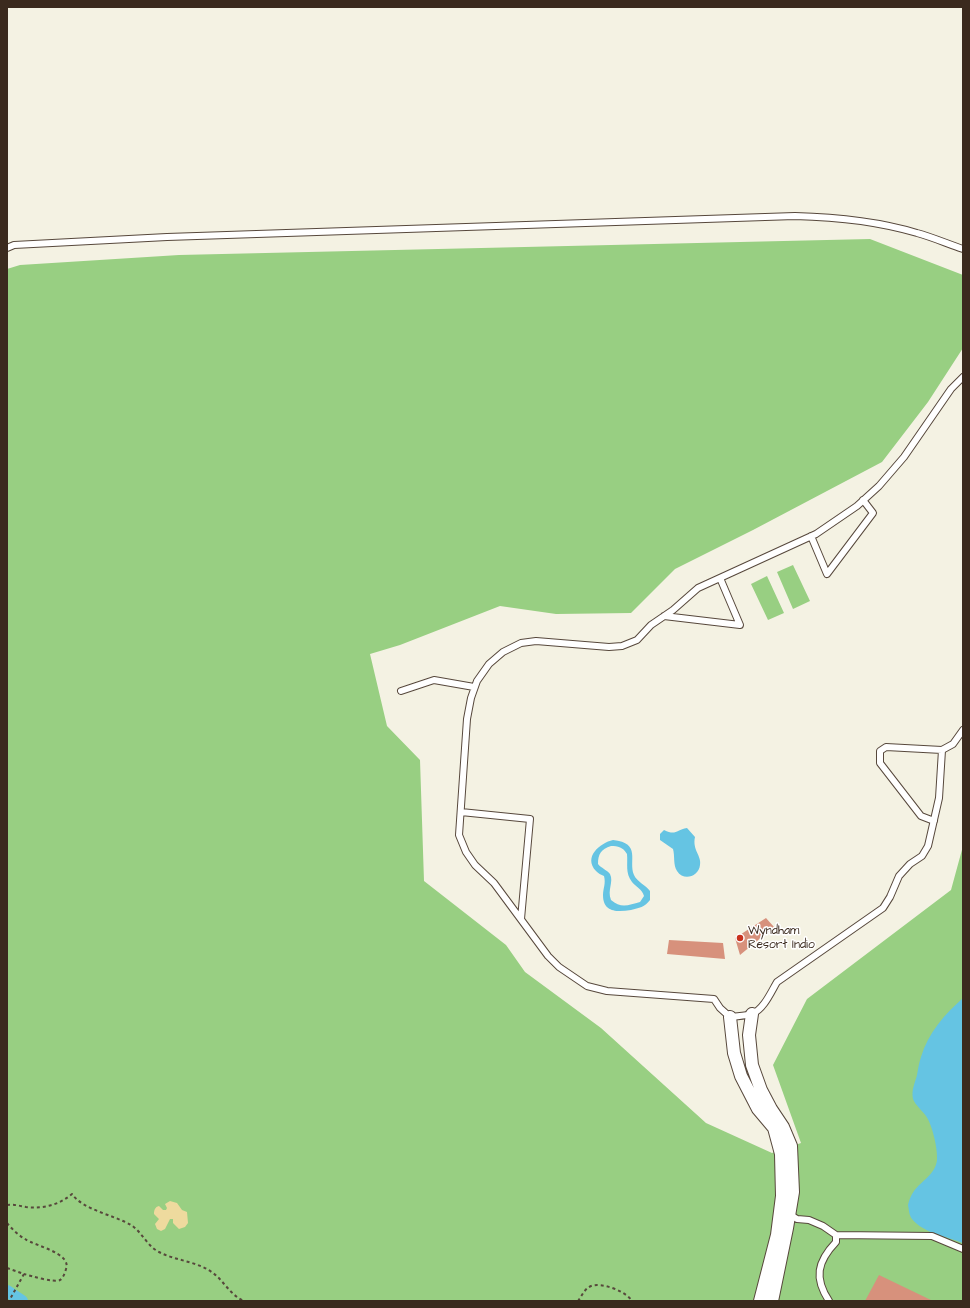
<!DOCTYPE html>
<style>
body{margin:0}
#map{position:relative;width:970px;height:1308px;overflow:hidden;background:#f4f2e3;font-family:"Architects Daughter",sans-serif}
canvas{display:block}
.frame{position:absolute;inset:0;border:8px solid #3b2a1e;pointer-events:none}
</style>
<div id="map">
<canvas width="970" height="1308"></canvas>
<div class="frame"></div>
</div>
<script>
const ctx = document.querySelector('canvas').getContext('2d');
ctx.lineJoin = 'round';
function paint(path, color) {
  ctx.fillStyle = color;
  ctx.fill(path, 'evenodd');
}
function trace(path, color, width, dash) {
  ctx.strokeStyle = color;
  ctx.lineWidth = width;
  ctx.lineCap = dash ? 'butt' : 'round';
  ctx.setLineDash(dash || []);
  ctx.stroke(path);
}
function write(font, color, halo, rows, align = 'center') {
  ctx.font = font + ' "Architects Daughter",sans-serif';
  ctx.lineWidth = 3;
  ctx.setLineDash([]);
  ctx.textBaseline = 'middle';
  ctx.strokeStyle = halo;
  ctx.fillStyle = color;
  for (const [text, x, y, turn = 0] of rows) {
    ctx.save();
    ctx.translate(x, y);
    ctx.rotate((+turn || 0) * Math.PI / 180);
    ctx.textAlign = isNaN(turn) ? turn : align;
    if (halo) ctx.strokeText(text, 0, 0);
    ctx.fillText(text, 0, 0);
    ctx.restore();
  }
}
paint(new Path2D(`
 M870 239 963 275V348L928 402 882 462 753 530 675 569 631 613 556 614 500 606 400 645 370 654 387 726 420 760 424 881 506 945 525 972 601 1028 706 1123 772 1153 801 1143 773 1065 807 999 951 890 963 846V1301H7V269L20 265 179 255Z
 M793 565 810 601 793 609 777 572Z
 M767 576 784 613 768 620 751 584Z`), '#98cf82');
paint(new Path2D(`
 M170 1201 177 1203 182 1210 187 1212 188 1223 185 1227 179 1229 173 1223V1219H170L165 1229 161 1231 157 1229 155 1224 159 1219 154 1214C154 1210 155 1207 159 1206L163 1210H166L167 1208 165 1204Z`), '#eeda9e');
paint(new Path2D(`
 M687 828 695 837C692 850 702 856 700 865 699 876 684 882 677 871 673 865 675 856 673 849L660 840V834L664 830C676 836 676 830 687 828Z
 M613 840C642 843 628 861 634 875 637 882 646 885 650 891V900C645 907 639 908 631 910 618 912 603 913 603 895 603 888 606 884 604 876 601 875 598 873 596 871 583 857 600 843 613 840ZM611 846C618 846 623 847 627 854 628 864 625 873 632 882 636 887 642 889 644 896L640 902C629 905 621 909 611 900 607 890 614 882 610 874 607 870 601 868 598 864 598 854 601 849 611 846Z
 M963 998V1243C948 1237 923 1233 912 1219 909 1215 909 1210 908 1205 909 1200 911 1195 914 1191 922 1180 935 1175 937 1160 938 1149 932 1124 926 1116 921 1109 916 1106 913 1099 911 1090 915 1083 917 1075 918 1069 919 1063 921 1057 928 1033 945 1014 963 998Z`), '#65c4e3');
trace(new Path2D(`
 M7 1291 22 1301`), '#65c4e3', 12);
paint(new Path2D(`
 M766 918 774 927 740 955 735 938Z
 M669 940 723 943 725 959 667 954Z
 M879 1275 933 1301H865Z`), '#d7917c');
const service = new Path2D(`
 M7 248 14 245 167 237 795 216C835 217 877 221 917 233 932 237 948 244 963 249
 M811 536 827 574 873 513 863 500
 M664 616 740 625 720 578
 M401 691 434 680 474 687
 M942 750 939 798 928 846 922 856 910 864 899 876 890 897 883 908 777 982C771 992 764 1009 752 1014 746 1016 737 1016 730 1017L720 1008 714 999 607 991 587 986 559 967 548 956 494 883 475 865 466 852 459 835 467 719 471 698 477 681 489 664 503 652 521 643 536 641 609 647 622 646 637 640 651 625 673 610 698 588 816 534 857 506 879 486 904 457 951 389 963 377
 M461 812 530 819 521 919
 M934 821 921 816 880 763V751L886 747 942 750 953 744 963 730
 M789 1214 797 1219 809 1220 823 1226 836 1235V1242C817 1262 814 1278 829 1301
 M836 1235 932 1236 963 1249`);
const minor = new Path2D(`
 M752 1014 749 1035 752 1065 761 1090 771 1109 783 1127 791 1146 793 1192 787 1228 772 1301
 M730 1017 734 1053 741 1076 758 1109 774 1128 781 1154 782 1196 777 1235 760 1301`);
trace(service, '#57483c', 8);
trace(minor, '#57483c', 14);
trace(new Path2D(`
 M7 1205C14 1204 20 1206 26 1207 43 1209 59 1205 72 1194 83 1210 114 1215 131 1225 142 1232 147 1246 159 1252 176 1261 197 1261 213 1273 224 1281 230 1295 244 1301
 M7 1223C12 1229 18 1235 25 1239 35 1246 72 1253 66 1269 65 1273 63 1278 60 1280 54 1283 31 1276 24 1274
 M7 1268 24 1274 9 1301
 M578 1301C582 1296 584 1289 591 1286 601 1282 626 1291 632 1301`), '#57483c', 2, [3, 3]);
trace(service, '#fff', 6);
trace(minor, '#fff', 12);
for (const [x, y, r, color] of [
 [740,938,4,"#c8321e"]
]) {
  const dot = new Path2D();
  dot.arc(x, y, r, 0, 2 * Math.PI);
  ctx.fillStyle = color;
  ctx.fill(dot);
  trace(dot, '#fff', 1.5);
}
write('12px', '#3b2a1e', '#fff', [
 ["Wyndham",748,931],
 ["Resort Indio",748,945]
], 'left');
</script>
